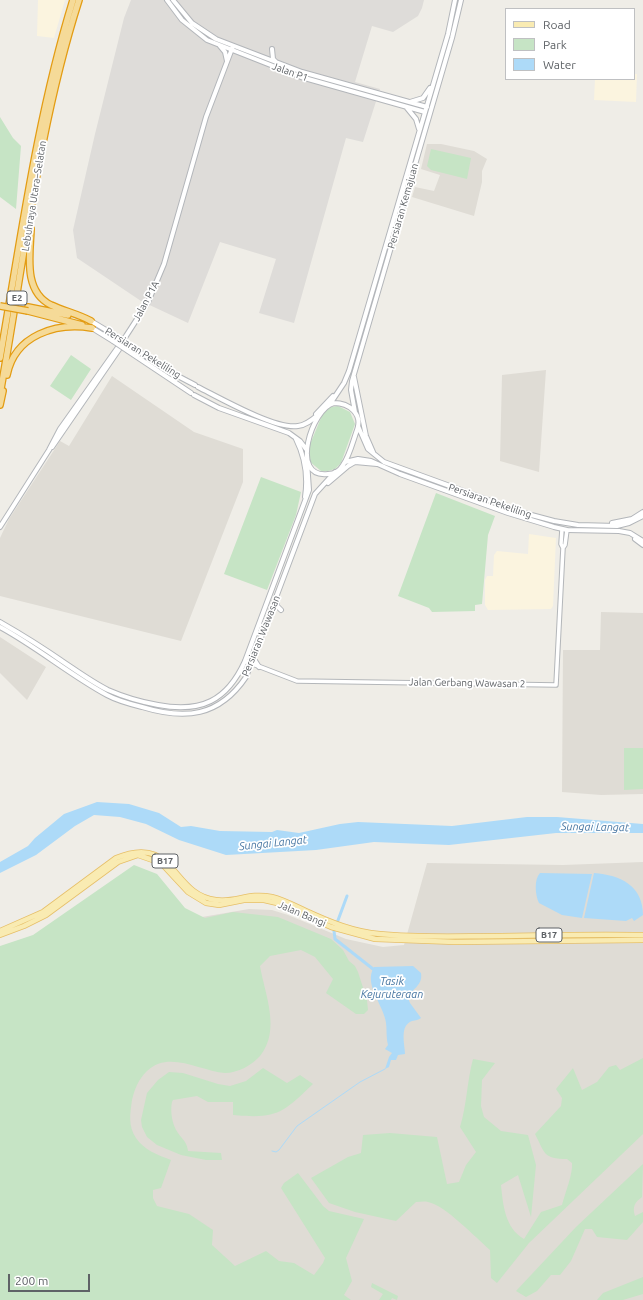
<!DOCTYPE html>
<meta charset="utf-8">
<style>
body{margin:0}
#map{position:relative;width:643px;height:1300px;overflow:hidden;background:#efede7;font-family:Ubuntu,sans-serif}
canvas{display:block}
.legend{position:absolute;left:505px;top:8px;width:130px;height:72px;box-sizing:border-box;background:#fff;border:1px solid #bfc0c2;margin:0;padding:5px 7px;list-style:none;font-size:12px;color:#5e6266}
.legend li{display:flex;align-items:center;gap:8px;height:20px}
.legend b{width:20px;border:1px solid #bfc0c2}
.scale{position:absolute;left:8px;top:1274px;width:82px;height:18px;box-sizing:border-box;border:2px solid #5e6266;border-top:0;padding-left:5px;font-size:12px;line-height:14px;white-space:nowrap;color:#5e6266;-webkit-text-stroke:3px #fff;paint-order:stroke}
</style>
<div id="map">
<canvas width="643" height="1300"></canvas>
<ul class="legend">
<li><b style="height:5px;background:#f9ebb2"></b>Road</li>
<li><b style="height:11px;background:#c6e4c5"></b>Park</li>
<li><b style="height:11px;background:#addaf8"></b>Water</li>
</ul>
<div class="scale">200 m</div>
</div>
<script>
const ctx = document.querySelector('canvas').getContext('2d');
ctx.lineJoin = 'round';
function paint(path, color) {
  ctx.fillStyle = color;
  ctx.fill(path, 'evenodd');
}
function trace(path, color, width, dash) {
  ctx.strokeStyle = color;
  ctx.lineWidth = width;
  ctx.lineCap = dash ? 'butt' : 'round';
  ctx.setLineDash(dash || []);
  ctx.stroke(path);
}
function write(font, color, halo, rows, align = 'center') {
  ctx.font = font + ' Ubuntu,sans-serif';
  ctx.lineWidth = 3.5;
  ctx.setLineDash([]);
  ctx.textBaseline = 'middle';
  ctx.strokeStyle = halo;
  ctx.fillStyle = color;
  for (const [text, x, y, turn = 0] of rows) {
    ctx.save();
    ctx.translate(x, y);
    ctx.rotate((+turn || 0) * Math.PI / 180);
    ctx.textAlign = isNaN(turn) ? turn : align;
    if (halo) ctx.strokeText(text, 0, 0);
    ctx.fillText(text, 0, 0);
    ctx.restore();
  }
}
paint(new Path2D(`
 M38 0H65L54 38 37 36Z
 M634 74H637L636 102 594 100 595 79H634Z
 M529 534 556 538 553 606 551 609 488 610 485 605V580L487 576H493L494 555 497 551 528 554Z`), '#fbf4df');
paint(new Path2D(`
 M131 0H424L422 8 418 16 393 32 372 26 355 82 380 89 363 142 346 138 294 323 259 313 276 259 220 242 188 323 141 301 77 258 73 230 95 134 124 18Z`), '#dedcd9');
paint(new Path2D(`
 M427 144H441L474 151 487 159 482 171V182L474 216 412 197 415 187 434 191 440 175 421 169Z
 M546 370 539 472 500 461 502 375Z
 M112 376 194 432 243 449V482L181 641 0 596V538L9 519 60 441 69 446Z
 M601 612 643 613V794L601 795 562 792 563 650H600Z
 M0 637 46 667 27 700 0 673Z
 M643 862V1300H131L91 1058 202 917 249 909 272 910 288 915 346 939 383 947 404 945 427 863 563 865Z`), '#dfdcd5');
paint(new Path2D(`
 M0 117 13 138 21 146 16 209 0 197Z
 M431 149 471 158 467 179 431 170 427 166Z
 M71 355 91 369 71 400 50 386Z
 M338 406 350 412 355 424 341 463 335 469 328 471H321L309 461 308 449 323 413 331 407Z
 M261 477 301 492 296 515 267 590 224 574Z
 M436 493 495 516 488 535 482 604 475 605V611L432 612 429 608 398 596Z
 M624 748H643V789L624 790Z
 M134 865 157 874 185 908 205 918 233 912 278 917 331 939 343 950 349 961 355 966 358 972 367 1000 368 1010 364 1014H356L326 993 333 979 315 957 301 950 270 956 260 966C265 995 281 1030 260 1056 252 1065 238 1073 225 1073 200 1071 169 1050 147 1071 138 1080 135 1088 132 1100 130 1114 128 1126 136 1138 144 1150 158 1155 171 1160L161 1188 153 1190V1198L157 1206 189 1214 213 1230 212 1245 235 1266 266 1251 279 1261 294 1263 314 1275 323 1263 325 1258 281 1188 284 1183 298 1173 323 1206 329 1211 364 1219 346 1258 352 1281 344 1295 351 1300H0V946L33 935Z
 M643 1058V1134L529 1243 497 1283 491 1278 490 1250C476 1238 445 1205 428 1202 424 1201 420 1202 416 1202L396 1221 355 1212 329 1203 311 1178 348 1157 361 1153 363 1135 390 1133 437 1137 447 1184 459 1182 466 1165 476 1152 460 1127C467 1104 467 1081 473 1059L495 1063 482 1080 481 1106 484 1117 501 1131 528 1135 536 1165 531 1217 518 1175 501 1185C503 1205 505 1228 524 1239L541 1212 562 1205C565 1193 573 1174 572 1163L567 1159C543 1159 545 1153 535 1134L561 1106 562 1098 556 1089 573 1068 582 1090 597 1082 609 1067 616 1065 620 1070Z
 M263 1068 287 1083 300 1075 313 1084C282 1114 276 1119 233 1115V1102H208L197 1096 173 1100 172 1102C170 1111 172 1125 178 1133 183 1140 187 1142 188 1151L221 1153 222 1160H206L181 1155 157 1145 147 1137 142 1127 141 1120 147 1093 158 1080 169 1072 183 1073 218 1084 230 1086 246 1081Z
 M643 1164 642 1197C635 1202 632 1207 635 1216L643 1212V1222L627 1240 597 1237 592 1229H585L571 1261 560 1275H551L537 1291 526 1297 516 1291 576 1227Z
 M643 1277V1294L623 1300H597L603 1293Z
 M372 1283 398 1296 397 1300 392 1298 391 1300H379L383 1294 371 1287Z`), '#c6e4c5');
paint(new Path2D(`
 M97 802 129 804 159 813 181 827 191 826 220 831 272 832 277 830 299 833 340 824 358 822 452 826 527 817H557L643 824V833H556L449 845 374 842 316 850 226 855 179 840 146 824 120 817 94 815 75 826 36 855 0 873V862L28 846 35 838 64 814Z
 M540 873 592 874 582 918 562 915 539 903C535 895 534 879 540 873Z
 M594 873C621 875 643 886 643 915L634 921 632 918 626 921 584 918Z
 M413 966 421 973C423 986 412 988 408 998L410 1003 421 1018C418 1020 416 1020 412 1021 399 1026 405 1044 405 1054L398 1055 396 1060H391L389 1067 385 1069 389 1057 392 1053 385 1049 388 1045C386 1037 387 1030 386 1023 384 1005 363 985 374 967Z`), '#addaf8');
trace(new Path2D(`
 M272 1151 276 1152 279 1150 297 1126 360 1082 385 1069`), '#addaf8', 1);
trace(new Path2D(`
 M347 896 334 931 335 939 373 969`), '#addaf8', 3);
const tertiary = new Path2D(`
 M562 529 561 544 563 548
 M245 661 297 681 556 685 563 548 565 545 567 530`);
const secondary = new Path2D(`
 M167 0 182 20 207 40 301 77 425 112
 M173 0 192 23 216 39 302 72 427 107
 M220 46 225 52 227 61
 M272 49 273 59 276 62
 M410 102 423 98 430 88
 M407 108 416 119 419 129
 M91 321 116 336
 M92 328 113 341
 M130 346 174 374 195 385
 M128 351 191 393
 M354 377 366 436 373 452
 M198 387C220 398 276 430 298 426 307 425 313 419 319 414
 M194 395 219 408 289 433 300 441 306 449
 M334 403C349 403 363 414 357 430 353 441 350 455 343 465 340 470 335 474 328 474 289 479 312 408 334 403Z
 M330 404 344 383 349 371 448 34 455 0
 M355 412 351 390 352 381 452 38 461 0
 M316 414 333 396
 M358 426 368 449 384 462 524 513 554 521 578 525 617 526 629 523 643 516
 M296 439C305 457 308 477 305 497
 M52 447 122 345
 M345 462 358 459 371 461 400 474 508 513 554 527 567 530 619 531 630 533 643 541
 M328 483 348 466 355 462 377 464
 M612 523 632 519 643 512
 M0 527 49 450 60 429 126 336 148 302 164 264 206 117 233 46
 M635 539 643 545
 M277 600V606L281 610
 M0 622C21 634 42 647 62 661 77 671 92 682 108 690 124 697 141 702 158 705 201 713 227 701 245 661L309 490 307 461
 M0 627C37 647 70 675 107 695 118 701 130 704 142 707 185 720 219 717 246 677L315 494 335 472
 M254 659 259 667`);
const primary = new Path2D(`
 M0 931 43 912 116 858C176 833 171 895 216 900 236 903 248 892 272 897 284 900 295 906 306 911 330 922 354 932 380 934 420 938 461 936 501 936 548 935 596 934 643 935
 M0 935 24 926 46 915 118 862 138 855 161 863 188 892 206 903 219 905 244 900H264L277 903 331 927 375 939 455 942 643 940`);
const motorway = new Path2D(`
 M31 229C30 255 23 291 51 305 64 311 78 314 91 321
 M28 307 68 315
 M28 311 82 325
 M0 358C21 238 37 117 73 0
 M7 375C15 335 56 322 92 328
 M0 394C24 262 38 128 79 0
 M0 405 3 391`);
trace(tertiary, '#b4b7ba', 5.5);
trace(secondary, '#b3b6ba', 6);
trace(primary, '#e6bf68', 6);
trace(motorway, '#e39c13', 8);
trace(tertiary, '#fff', 3.5);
trace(secondary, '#fff', 4);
trace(primary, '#f9ebb2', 4.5);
trace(motorway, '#f5da98', 5.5);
const secondaryBridge = new Path2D(`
 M116 336 130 346
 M113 341 128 351`);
const motorwayBridge = new Path2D(`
 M0 306 28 311`);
trace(secondaryBridge, '#b3b6ba', 6, []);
trace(motorwayBridge, '#e39c13', 8, []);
trace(secondaryBridge, '#fff', 4);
trace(motorwayBridge, '#f5da98', 5.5);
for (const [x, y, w] of [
 [17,298,20],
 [165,861,26],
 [549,935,26]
]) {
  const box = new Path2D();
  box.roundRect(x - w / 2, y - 7, w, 14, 3);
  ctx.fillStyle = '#fff';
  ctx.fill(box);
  trace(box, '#5e6266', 1);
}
write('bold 9px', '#5e6266', null, [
 ["E2",17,298],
 ["B17",165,861],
 ["B17",549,935]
]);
write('10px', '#5e6266', '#fff', [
 ["Jalan P1",290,72,20],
 ["Lebuhraya Utara–Selatan",34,196,-81],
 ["Persiaran Kemajuan",403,206,-74],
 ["Jalan P1A",146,301,-62],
 ["Persiaran Pekeliling",143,353,32],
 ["Persiaran Pekeliling",490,501,19],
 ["Persiaran Wawasan",261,636,-68],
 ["Jalan Gerbang Wawasan 2",467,683,1],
 ["Jalan Bangi",302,914,23]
]);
write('italic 11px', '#4776a2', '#fff', [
 ["Sungai Langat",595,827,1],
 ["Sungai Langat",273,843,-6],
 ["Tasik",392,981],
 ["Kejuruteraan",392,994]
]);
</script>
